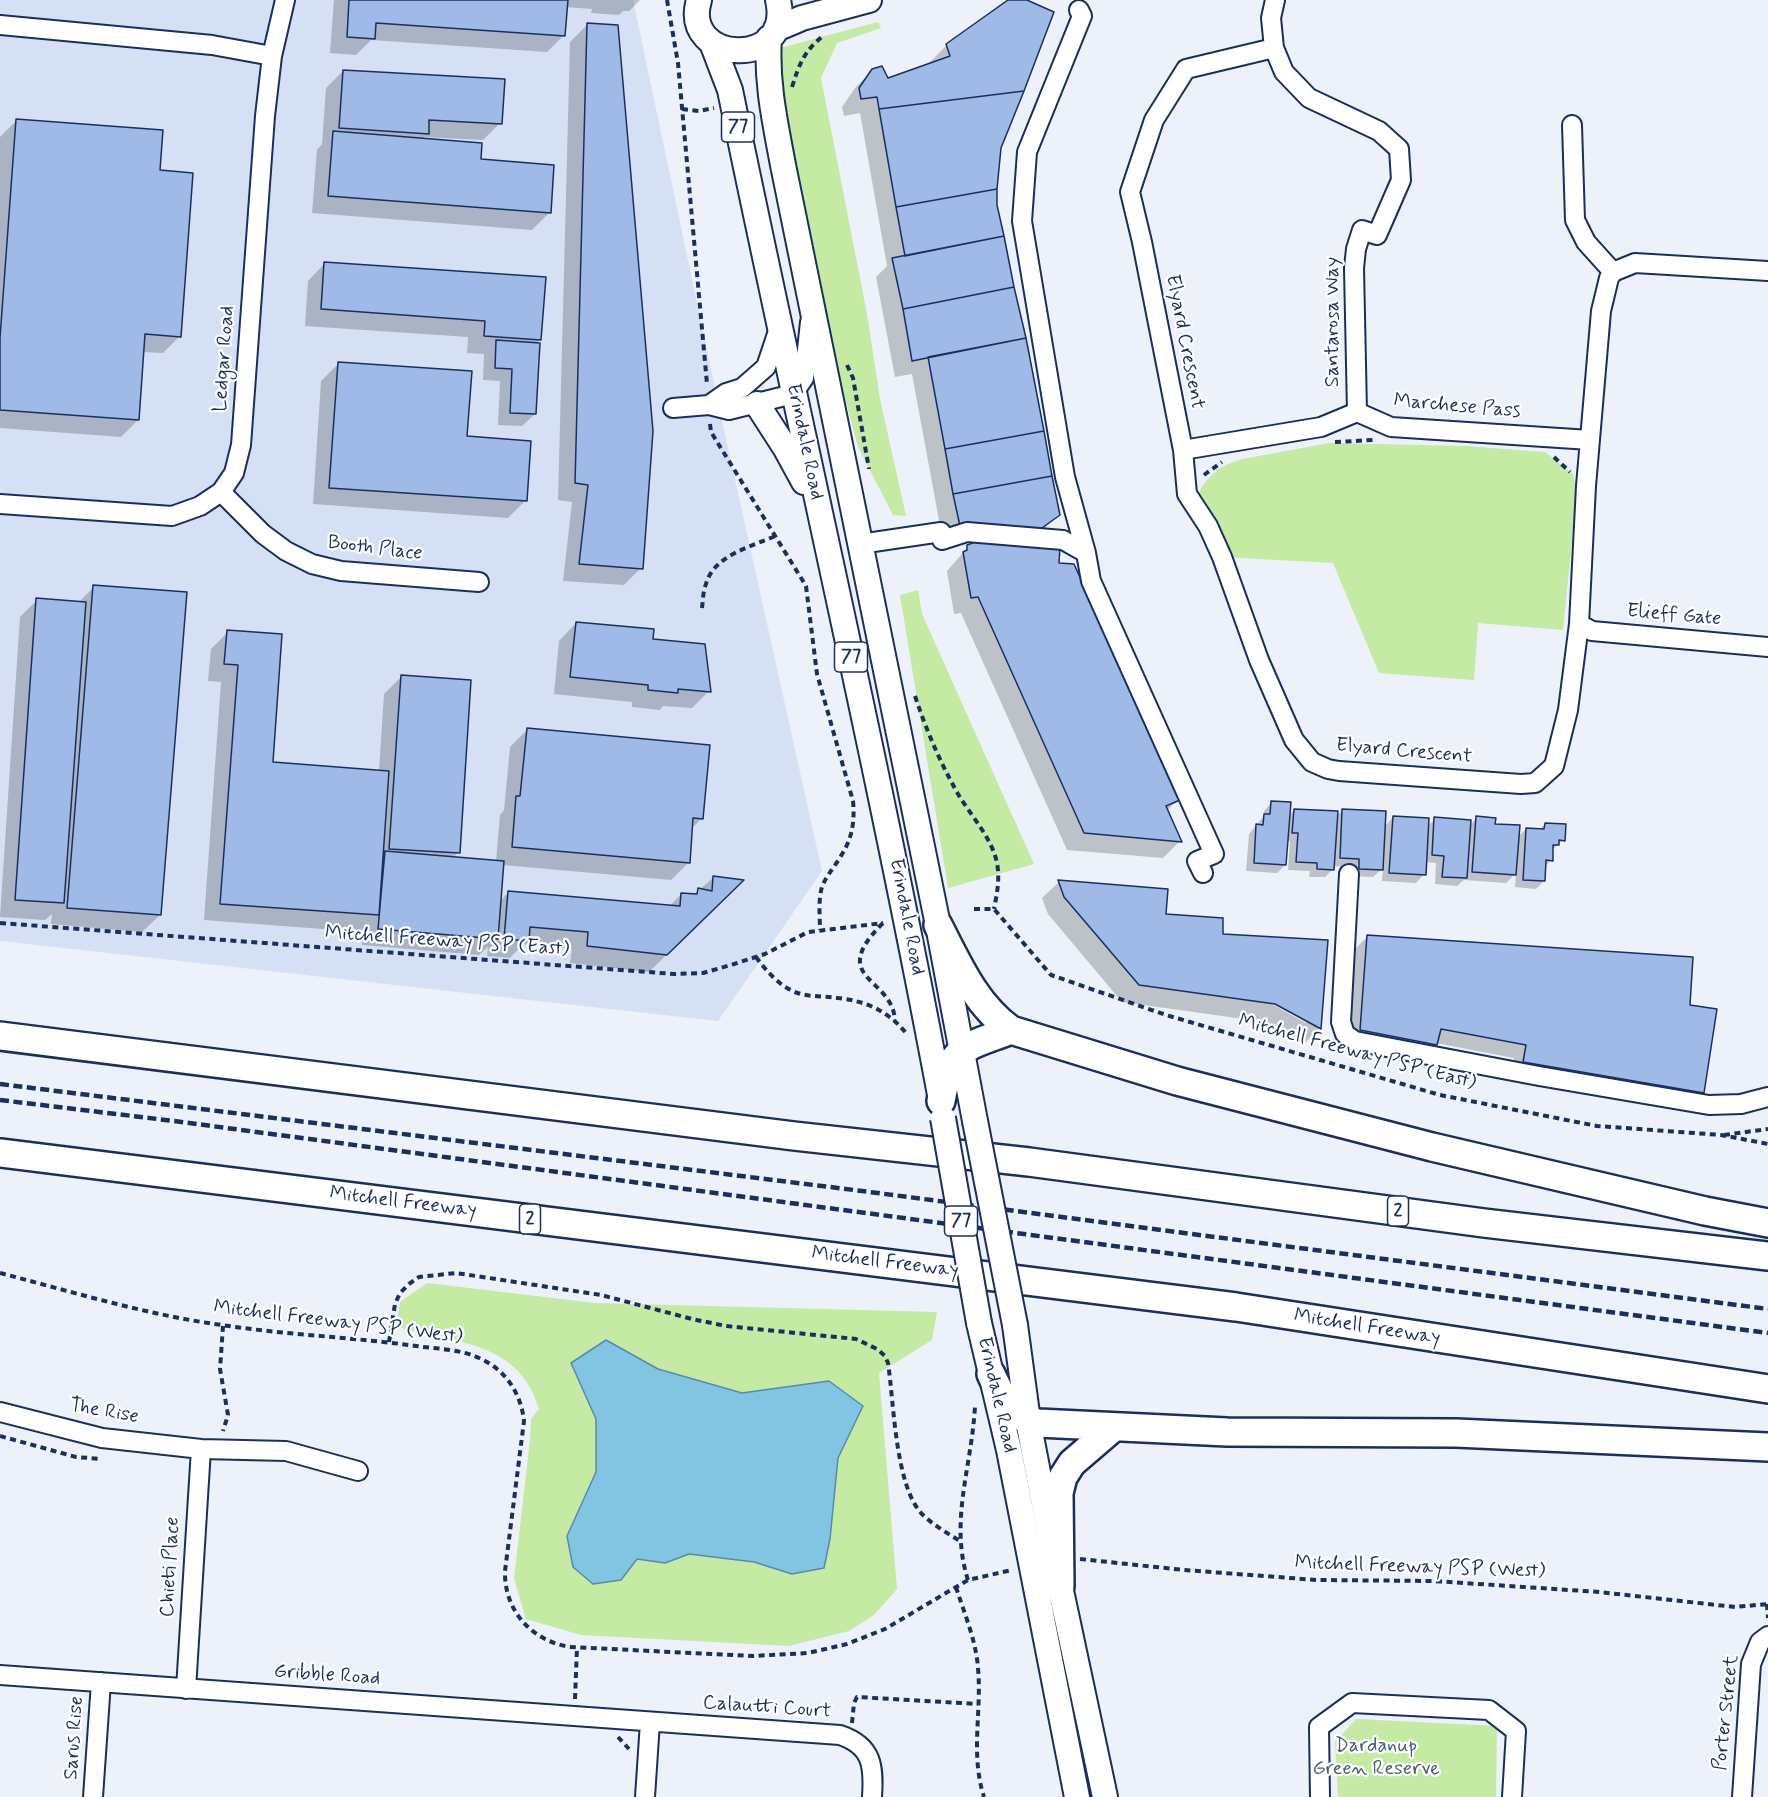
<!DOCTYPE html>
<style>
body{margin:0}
canvas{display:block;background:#ecf1fa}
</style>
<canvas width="1768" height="1797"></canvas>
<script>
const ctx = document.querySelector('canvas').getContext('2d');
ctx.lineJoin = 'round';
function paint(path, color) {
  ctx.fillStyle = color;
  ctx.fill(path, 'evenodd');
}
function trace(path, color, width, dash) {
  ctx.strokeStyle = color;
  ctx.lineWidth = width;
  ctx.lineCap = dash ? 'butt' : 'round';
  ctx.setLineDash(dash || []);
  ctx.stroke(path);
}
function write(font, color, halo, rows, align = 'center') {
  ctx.font = font + ' Mynerve,sans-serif';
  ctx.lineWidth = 4.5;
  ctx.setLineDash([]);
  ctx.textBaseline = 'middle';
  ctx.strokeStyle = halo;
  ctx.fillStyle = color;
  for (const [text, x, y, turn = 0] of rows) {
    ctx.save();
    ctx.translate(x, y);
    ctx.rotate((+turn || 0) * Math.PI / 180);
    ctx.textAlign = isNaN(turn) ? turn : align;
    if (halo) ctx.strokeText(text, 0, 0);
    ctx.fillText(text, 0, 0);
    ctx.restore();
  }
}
paint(new Path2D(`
 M0 0H633L720 412 822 871 718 1021 0 941Z`), '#d5e0f4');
paint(new Path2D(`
 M878 22 881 28 837 43 821 78 867 314 880 399 906 516 893 515 858 447 839 376 778 75 780 48Z
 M1329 443 1465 446 1545 452 1573 474 1577 491 1563 630 1478 623 1474 680 1379 673 1333 563 1222 557 1219 539 1198 493C1211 473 1219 466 1243 459Z
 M918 590 922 614 1034 864 948 888 900 595Z
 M427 1283 595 1303 937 1312 932 1340 879 1373 897 1589 874 1615 849 1631 789 1646 581 1635 526 1619 514 1579 530 1439 531 1419 539 1409C520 1342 457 1343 401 1328L398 1314 400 1302Z
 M1356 1719 1497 1726 1496 1797H1338L1335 1742Z`), '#c4eaa4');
const water = new Path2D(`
 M606 1340 658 1369 742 1393 829 1381 863 1406 838 1458 830 1539 824 1568 792 1574 754 1562 689 1554 665 1563 637 1559 621 1580 593 1584 573 1567 567 1536 596 1472V1419L571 1363Z`);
paint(water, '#82c5e3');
trace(water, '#5989ae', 1.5);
paint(new Path2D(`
 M334 0H640L629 11H623L619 15 591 13 592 9 566 7 564 35 547 52 371 40 356 55 330 53Z
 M1010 0H1023L1000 147 996 205 1058 515 1041 532 1178 799 1167 811 1180 841 1163 858 1067 850 961 613 954 614 947 571 968 547 976 543 943 542 912 374 895 377 876 277 887 266 860 113 844 116 842 107 855 88 873 70 887 80 930 65V62L947 45Z
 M587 25 641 568 624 585 563 581 572 502 558 500 570 42Z
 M343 71 500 123 483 140 424 137 421 140 479 161 549 213 532 230 312 213 317 150 322 144 326 88Z
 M16 121 159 172 180 336 163 353 142 352 138 420 121 437 0 428V137Z
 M325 263 540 340 535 344V414L522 426 498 425 500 381 483 380 484 354 467 353 468 337 305 326 308 281Z
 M338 364 465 438 525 501 508 518 313 504 321 381Z
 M94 587 160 915 142 932 51 924 52 914 45 920 0 917 20 617 37 600 78 603Z
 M576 623 651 641 709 691 692 708 663 706 660 710 632 707V702L554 694 559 641Z
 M228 632 271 763 379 771 384 694 401 677 458 852 453 858 496 862 500 815 504 810 510 747 527 730 702 818 691 829 688 863 671 880 503 865 500 901 508 893 669 907 681 894 693 895 713 878 741 881 649 972 570 963 572 949 523 944 510 958 487 956 488 947 479 955 362 945V932L204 920 221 682 208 681 211 649Z
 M1272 802 1289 816 1294 810 1336 817 1343 810 1384 827 1393 817 1427 827 1435 819 1469 826 1477 818 1517 838 1526 829 1539 830 1545 824 1563 840 1552 850 1551 860 1545 867 1544 881 1536 889 1515 887 1516 873 1506 883 1464 880 1457 886 1435 884 1436 863 1425 862 1424 874 1416 883 1382 881 1383 868 1373 877 1352 876V867L1333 866V869L1325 877H1309L1310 871 1288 870 1290 841H1287L1285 865 1277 873 1246 871 1249 834 1263 817 1264 811Z
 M1059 882 1221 935 1326 941 1319 1028 1303 1045 1258 1021 1122 1002 1048 914 1042 898ZM1270 999 1306 1019V1023L1268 1002Z
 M1367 937 1688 1006 1703 1092 1690 1105 1511 1074 1514 1058 1436 1043 1423 1057 1348 1043 1354 950Z`), '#0003');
const building = new Path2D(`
 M349 0H568L565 36 376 23 375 39 347 37Z
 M1008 0H1027L1054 12 1024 91 879 109 877 97 861 99 859 88 872 69 882 66 888 78 950 56 946 44Z
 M587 23 618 25 653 431 643 569 579 564 588 485 575 483Z
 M343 70 505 79 502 124 429 120V134L339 128Z
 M1024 91 1001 148 997 189 896 207 879 109Z
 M16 119 163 130 160 170 193 173 181 337 145 334 139 420 0 410V338Z
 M333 131 482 143 481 159 554 165 551 213 328 196Z
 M997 189V205L1004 236 905 256 896 207Z
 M1004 236 1014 287 903 309 892 258Z
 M324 262 546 277 541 340 484 336 485 321 321 309Z
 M1014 287 1026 338 912 361 903 309Z
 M1026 338 1044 431 945 449 928 357Z
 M496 340 540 343 536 414 510 413 512 369 495 368Z
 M338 362 472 371 467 436 531 441 527 501 329 488Z
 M1044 431 1052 476 953 494 945 449Z
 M1052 476 1060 515 1042 528 960 526 953 494Z
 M981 540 1060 546 1059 563 1074 564 1180 800 1166 806 1182 842 1084 833 978 597 971 598 963 552 967 550V545Z
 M93 585 187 592 161 915 67 908Z
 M36 598 86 602 64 903 15 900Z
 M576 622 654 629 653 639 705 644 711 692 678 689V693L648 690V685L570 677Z
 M227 630 282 634 273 762 389 771 379 915 220 904 238 665 224 664Z
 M401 675 471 680 460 853 389 849Z
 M527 728 710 745 703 819 693 818 690 863 512 847 516 796H520Z
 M1271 801 1291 802 1286 865 1254 863 1256 824 1263 825 1264 814H1270Z
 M1294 809 1338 811 1334 870 1317 869V863L1296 862 1298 833H1292Z
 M1342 809 1386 811 1383 870 1359 869V859L1340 858Z
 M1393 816 1429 818 1426 875 1389 873Z
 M1476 816 1496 818 1495 824 1520 825 1516 875 1472 872Z
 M1434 817 1471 820 1467 878 1442 877 1444 856 1432 855Z
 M1545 823 1566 824 1565 841 1559 840V845H1553V861L1546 860 1545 881 1523 880 1526 828 1544 829Z
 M385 851 504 861 498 939 378 929Z
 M713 876 744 880 667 955 587 946 588 932 530 927 529 941 504 939 508 891 680 906 681 893 697 894 698 888 712 891Z
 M1058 880 1168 889 1166 914 1223 918V934L1328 940 1321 1029 1275 1004 1139 985 1064 897Z
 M1367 935 1693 957 1690 1005 1717 1009 1704 1093 1523 1062 1526 1045 1441 1029 1437 1045 1360 1030Z`);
paint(building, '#9fbae6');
trace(building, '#1b2f5e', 1.5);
const minor = new Path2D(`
 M1275 0 1271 18 1274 48 1284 72 1309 98 1379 131 1399 149 1401 180 1377 235 1362 230 1356 249 1354 268 1357 412
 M1079 10 1082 16 1027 152 1022 221 1065 477 1086 553 1091 581 1214 854 1197 861 1203 873
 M0 25 212 45 272 56
 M1274 48 1186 69 1154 120 1130 192 1142 242 1183 450 1187 494 1208 526 1222 557 1259 660 1294 740 1312 762 1328 769 1339 771 1521 784 1535 783 1554 766 1568 710 1579 624 1586 486 1601 311 1609 278 1613 272 1635 263 1768 271
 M1572 125 1575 220 1586 242 1613 272
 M709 405 726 393 742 388 766 367 779 328
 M673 408 709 405 729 410 793 394 804 378 810 322
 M1183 450 1321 427 1357 412 1391 427 1590 440
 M221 492 263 534 286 551 312 564 341 571 479 582
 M0 504 172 516 200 506 221 492 234 473 241 445 265 116 272 56 285 0
 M942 540 967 532 1063 540 1086 553
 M860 544 941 532
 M1579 624 1592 631 1768 647
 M1349 874 1341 1022 1345 1034 1355 1041 1539 1076 1709 1105 1741 1104 1768 1097
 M0 1412 102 1438 201 1449 286 1451 358 1471
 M0 1675 840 1735C873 1746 874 1767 872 1797
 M186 1689 201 1449
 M93 1797 101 1682
 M645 1797 650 1722
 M1320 1797 1319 1727 1352 1703 1489 1710 1516 1731 1512 1797
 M1742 1797 1751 1664 1760 1642 1768 1636`);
const major = new Path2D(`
 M699 0C680 64 794 70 778 0
 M776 29 802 18 869 0
 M769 38C766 82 775 122 783 165L938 925 975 1121
 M712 43 730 90C799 427 878 762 941 1100
 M757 404 786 449 804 482
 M979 1323 1009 1450 1077 1797
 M1015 1325 1028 1421 1060 1586 1105 1797`);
const highway = new Path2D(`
 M938 925C958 964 975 1004 1011 1030L1177 1081 1432 1147 1705 1211 1768 1223
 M0 1036 794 1136 1029 1162 1484 1223 1768 1256
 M941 1101C951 1045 962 1049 1011 1030
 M0 1153 1236 1307 1768 1389
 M991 1374C1003 1399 1009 1416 1038 1423L1227 1432 1456 1433 1768 1447
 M1060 1586 1059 1493 1063 1477 1072 1463 1114 1427`);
trace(minor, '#1b2f5e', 22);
trace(major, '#1b2f5e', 28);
trace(highway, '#1b2f5e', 32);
trace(new Path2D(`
 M667 0 678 63 707 384
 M792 87C799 65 804 51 823 36
 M682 109 699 111 714 108
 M847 365 853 378 869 469
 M710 424 711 432 806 586 817 674 853 801C855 823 852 840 839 859 833 869 826 876 822 887 818 900 820 917 820 930
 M1335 442 1373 440
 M1554 457 1570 472
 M1204 475 1222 462
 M702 608C703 600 703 591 706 584 714 555 751 547 775 536
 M915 696C927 732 940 762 958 794 971 816 992 838 997 863 1000 879 997 894 994 909
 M974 909H994L1051 975 1166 1015 1440 1095 1597 1126 1721 1135 1768 1144
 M0 923 674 974 703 973 734 964 765 954 808 932 883 923
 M883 923C826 980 892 976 895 1020
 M756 957C767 972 782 989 801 994 813 997 826 996 838 998 866 1001 888 1011 906 1033
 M1724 1135 1768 1129
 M0 1273C73 1292 147 1315 222 1325 286 1335 352 1337 416 1346 437 1349 460 1349 479 1358 505 1369 521 1393 524 1421L505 1571C504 1611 532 1641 570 1647L753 1656 808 1653 847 1644 885 1629 968 1580 1012 1570
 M223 1326 220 1369 228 1415 223 1431
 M389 1342 395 1304 400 1293 409 1284 419 1277 456 1273 601 1295 692 1319 726 1326 856 1339 877 1349 885 1356 888 1363C894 1402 895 1486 922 1514 933 1525 947 1533 960 1541
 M0 1436 76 1457 102 1459
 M1080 1559 1184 1570 1317 1580 1434 1581 1599 1592 1735 1607 1768 1604
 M968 1580C949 1521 972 1466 975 1406
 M956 1587C964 1613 976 1640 978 1668 982 1712 970 1753 984 1797
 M1767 1604 1768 1618
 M575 1699 577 1647
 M852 1723 854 1703 857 1697 978 1704
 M618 1737 629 1749`), '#1b2f5e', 4, [6, 4.5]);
trace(minor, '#fff', 18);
trace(major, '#fff', 24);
trace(highway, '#fff', 27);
trace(new Path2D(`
 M0 1084 862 1191 1768 1309
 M0 1100 174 1121 1768 1333`), '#1b2f5e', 4.5, [9, 4.5]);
const majorBridge = new Path2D(`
 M943 1118 979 1323
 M975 1121 1015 1325`);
trace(majorBridge, '#1b2f5e', 28, []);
trace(majorBridge, '#fff', 24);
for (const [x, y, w] of [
 [738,127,33],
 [851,657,33],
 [1398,1211,21],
 [530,1219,21],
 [961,1221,33]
]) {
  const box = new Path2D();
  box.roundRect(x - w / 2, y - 15, w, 30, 4.5);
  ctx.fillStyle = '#fff';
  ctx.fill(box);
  trace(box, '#1b2f5e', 1.5);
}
write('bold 18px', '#1b2f5e', null, [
 ["77",738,127],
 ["77",851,657],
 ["2",1398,1211],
 ["2",530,1219],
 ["77",961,1221]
]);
write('20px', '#1b2f5e', '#fff', [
 ["Santarosa Way",1334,322,-90],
 ["Elyard Crescent",1184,342,79],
 ["Ledgar Road",225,359,-86],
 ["Marchese Pass",1457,407,5],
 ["Erindale Road",804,442,78],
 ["Booth Place",375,549,7],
 ["Elieff Gate",1674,616,5],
 ["Elyard Crescent",1404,752,5],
 ["Erindale Road",906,917,79],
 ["Mitchell Freeway PSP (East)",447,942,4],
 ["Mitchell Freeway PSP (East)",1357,1053,15],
 ["Mitchell Freeway",403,1203,7],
 ["Mitchell Freeway",885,1263,7],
 ["Mitchell Freeway PSP (West)",338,1323,7],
 ["Mitchell Freeway",1367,1328,9],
 ["Erindale Road",996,1395,77],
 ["The Rise",104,1412,10],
 ["Chieti Place",171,1567,-87],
 ["Mitchell Freeway PSP (West)",1420,1568,2],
 ["Gribble Road",327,1676,4],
 ["Calautti Court",767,1708,4],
 ["Porter Street",1727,1713,-84],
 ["Sarus Rise",75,1738,-86]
]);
write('20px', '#455e70', '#fff', [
 ["Dardanup",1376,1747],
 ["Green Reserve",1376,1770]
]);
</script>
